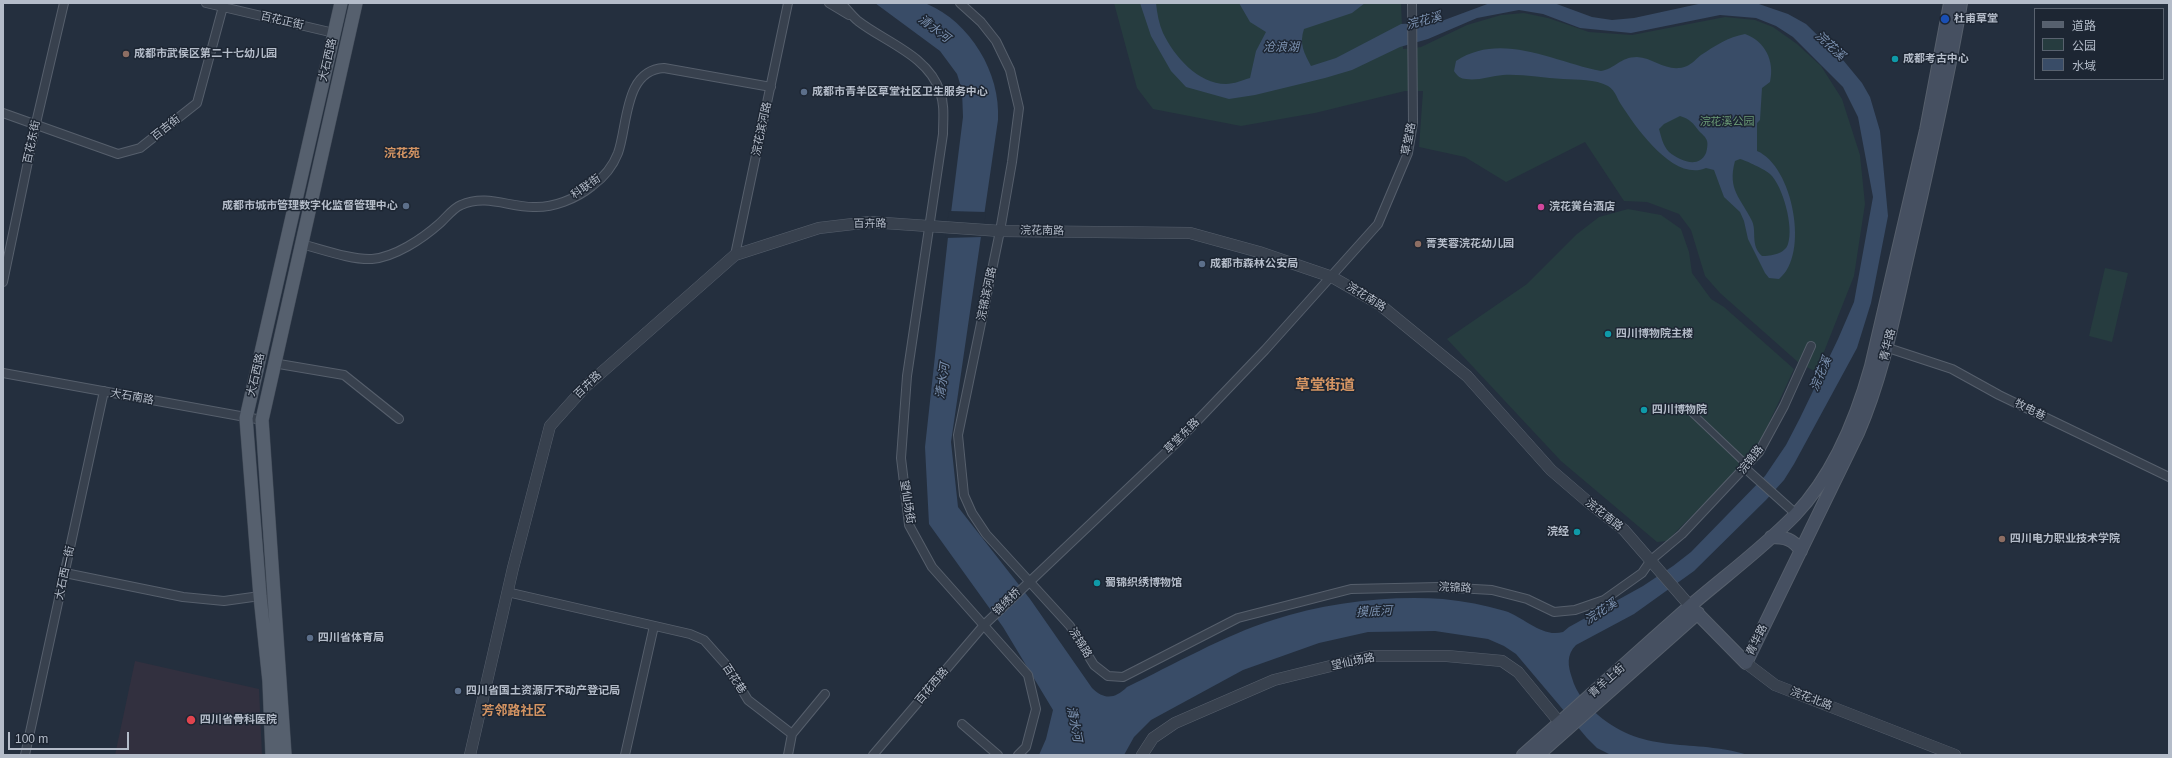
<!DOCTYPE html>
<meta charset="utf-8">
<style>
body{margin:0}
#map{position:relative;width:2172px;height:758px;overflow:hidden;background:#242f3e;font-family:Helvetica,"Noto Sans SC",sans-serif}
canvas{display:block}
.frame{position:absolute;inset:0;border:4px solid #b4bcc9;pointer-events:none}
.legend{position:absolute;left:2034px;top:8px;width:130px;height:72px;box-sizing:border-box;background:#1d2633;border:1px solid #59626f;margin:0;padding:5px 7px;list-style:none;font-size:12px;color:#b4bcc9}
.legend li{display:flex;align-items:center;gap:8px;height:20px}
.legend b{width:20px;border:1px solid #59626f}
.scale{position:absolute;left:8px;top:732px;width:121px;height:18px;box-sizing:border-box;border:2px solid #b4bcc9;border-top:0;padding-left:5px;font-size:12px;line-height:14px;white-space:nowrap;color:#b4bcc9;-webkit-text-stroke:3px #1d2633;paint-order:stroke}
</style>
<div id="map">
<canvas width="2172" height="758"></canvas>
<div class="frame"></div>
<ul class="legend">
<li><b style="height:5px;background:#56606e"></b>道路</li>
<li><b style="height:11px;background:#263c3f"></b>公园</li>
<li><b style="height:11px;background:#394c67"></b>水域</li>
</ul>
<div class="scale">100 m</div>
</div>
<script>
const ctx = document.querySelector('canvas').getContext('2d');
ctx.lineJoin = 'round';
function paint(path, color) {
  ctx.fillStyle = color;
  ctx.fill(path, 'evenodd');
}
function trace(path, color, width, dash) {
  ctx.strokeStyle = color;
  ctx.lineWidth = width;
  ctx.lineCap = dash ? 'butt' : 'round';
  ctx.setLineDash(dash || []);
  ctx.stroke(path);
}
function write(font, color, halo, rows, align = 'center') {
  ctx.font = font + ' Helvetica,"Noto Sans SC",sans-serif';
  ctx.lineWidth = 3;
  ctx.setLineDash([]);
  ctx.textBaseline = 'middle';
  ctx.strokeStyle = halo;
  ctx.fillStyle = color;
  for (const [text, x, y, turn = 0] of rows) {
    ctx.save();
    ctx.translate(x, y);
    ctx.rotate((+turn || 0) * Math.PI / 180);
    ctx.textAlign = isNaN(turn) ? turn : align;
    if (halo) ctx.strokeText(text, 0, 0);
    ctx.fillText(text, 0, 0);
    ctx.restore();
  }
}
paint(new Path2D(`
 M135 661 259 689 262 755H115Z`), '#32303f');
paint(new Path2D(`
 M1114 3H1401L1403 49 1421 47 1467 25 1501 15 1524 13 1548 18 1589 32 1632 35 1725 17 1755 20 1773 27 1797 44 1821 66 1842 99 1860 155 1865 204 1854 276 1816 372 1799 363 1720 293 1705 276 1691 230 1679 214 1647 202 1624 201 1585 142 1506 182 1465 157 1419 147 1423 91H1405L1315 113 1241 126 1153 109 1137 88Z
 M1628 209 1661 215 1681 229 1689 252 1692 273 1711 299 1724 307 1794 369 1756 451 1667 541 1657 542 1561 461 1447 339 1527 284 1577 234 1599 217Z
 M2105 268 2128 273 2112 342 2089 336Z`), '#263c3f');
paint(new Path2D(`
 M875 3C885 3 919 0 927 4 970 22 1001 73 998 120L951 442 958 507 1030 599 1092 688C1104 700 1115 699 1127 687 1173 665 1225 635 1273 620 1325 603 1388 595 1443 599 1464 601 1485 605 1505 611 1524 617 1542 638 1563 632L1569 627 1643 586 1673 566 1691 552 1765 476 1786 445 1800 418 1838 339 1854 302 1873 197 1858 117 1843 87 1793 37 1776 26 1756 18 1720 15 1631 33 1580 28 1543 14 1519 10 1477 18 1428 39 1400 47 1352 70 1325 78 1255 95 1229 99 1186 87 1171 71 1151 36 1140 3H1156C1157 13 1159 24 1163 33 1174 56 1198 84 1226 84 1234 84 1243 80 1250 78L1256 51 1266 32 1250 22 1239 3H1365L1352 13 1304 29C1299 44 1304 53 1311 66L1336 58 1401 24 1439 22 1490 3H1554L1592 17 1612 20 1634 18 1703 3H1756L1788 14 1806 24 1843 60 1862 83 1870 97 1880 131 1888 216 1871 303 1857 348 1794 464 1784 480 1766 500 1694 571 1634 614 1576 645C1566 655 1568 666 1572 678 1576 693 1587 705 1598 715 1646 756 1694 738 1748 755H1611L1597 748 1587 738 1516 654 1504 646 1488 639 1435 631 1368 632 1319 643 1243 670 1151 720 1134 737 1124 755H1039L1046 739 1053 710 1003 627 929 524 925 447 948 237 963 117 962 90 957 74 940 51Z
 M1745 34C1765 41 1775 61 1770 82L1762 88 1760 120 1757 123V151C1793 166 1810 255 1779 279L1769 278 1765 273 1748 239 1744 221 1740 212 1724 197 1714 170 1706 168C1674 182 1637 129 1622 106 1617 99 1616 91 1608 86 1595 79 1578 80 1563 79 1543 78 1523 74 1503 75 1491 76 1478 81 1466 79 1461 79 1457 76 1454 71L1456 61C1501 31 1554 62 1601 71 1615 69 1620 57 1637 57 1655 58 1668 74 1687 66 1692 64 1697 58 1701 55 1715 46 1728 37 1745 34ZM1680 116C1690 119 1693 123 1699 131 1702 134 1706 137 1707 141 1708 144 1707 150 1706 153 1699 169 1680 161 1669 152 1663 146 1661 136 1659 129L1664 124ZM1740 159C1745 160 1766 170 1770 174 1783 186 1794 227 1788 244 1785 254 1771 256 1762 256 1750 245 1757 232 1752 221 1741 198 1727 190 1735 161Z`), '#394c67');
paint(new Path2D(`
 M949 211 986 212 982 237 945 238Z`), '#242f3e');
const pedestrian = new Path2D(`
 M1688 409 1748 466`);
const minor = new Path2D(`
 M206 3 334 33
 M829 3 849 15
 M841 3C847 9 852 16 858 21 885 42 929 56 940 92 945 106 943 119 943 134L907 376 901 458 909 525 932 567 1028 675 1036 709 1026 747 1018 755
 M960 3 981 22 996 41 1010 70 1019 108 1012 162 1000 231 958 435 964 495 972 513 986 534 1070 626 1094 665 1108 676 1123 677 1238 618 1351 589 1439 587 1492 590 1527 599 1554 612 1575 610 1604 600 1642 573 1651 560 1682 534 1759 452 1784 406 1811 346
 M3 113 118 154 140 148 197 103 224 3
 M301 244C321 249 351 260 372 259 395 257 422 239 439 224 445 219 453 208 461 205 486 194 509 207 533 207 553 208 576 199 592 186 603 178 613 166 618 153 628 125 624 70 664 68L771 87
 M735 255 788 3
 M3 282 36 123 64 3
 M1888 348 1952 369 1999 395 2169 477
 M273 363 344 375 399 419
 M3 373 262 420
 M1746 469 1796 514
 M65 573 183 597 224 601 260 596
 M507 592 690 634 704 640 728 667 748 700 792 734 788 755
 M962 724 998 755
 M792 734 825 694
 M25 755 104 391
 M625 755 654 626
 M873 755 984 625 1176 443 1265 350 1378 224 1408 153 1413 123 1412 3`);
const tertiary = new Path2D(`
 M1746 663 1775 685 1955 755
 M470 755 513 568 550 426 585 387 735 255 819 228 870 222 1000 231 1190 233 1259 252 1332 277 1379 304 1467 376 1551 470 1587 501 1624 530 1690 606
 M1142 755 1153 738 1175 723 1274 680 1371 656H1447L1502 661 1518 672 1560 723`);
const secondary = new Path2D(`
 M1771 537C1785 537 1793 539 1801 551
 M1690 606 1746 663 1858 433C1884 373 1895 310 1910 246 1928 166 1947 85 1961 3
 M1523 755C1579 706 1634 655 1690 606 1725 576 1763 548 1795 515 1834 474 1856 420 1871 366L1926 130 1950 3
 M1538 755 1698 613`);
const primary = new Path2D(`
 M272 755 269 681 260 596 246 418 341 3
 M285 755 262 420 356 3`);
trace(pedestrian, '#565f6c', 8);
trace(minor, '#565f6c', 10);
trace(tertiary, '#565f6c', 12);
trace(secondary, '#565f6c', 14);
trace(primary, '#414a57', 14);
trace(pedestrian, '#38414e', 6);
trace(minor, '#38414e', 8);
trace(tertiary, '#38414e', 11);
trace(secondary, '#465061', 12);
trace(primary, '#56606e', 13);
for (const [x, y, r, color] of [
 [1945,19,5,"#1a4fb4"],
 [126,54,4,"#8d6e63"],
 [1895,59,4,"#0f9aa8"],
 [804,92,4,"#5c6f8a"],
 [406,206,4,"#5c6f8a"],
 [1541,207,4,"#d1479c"],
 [1418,244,4,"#8d6e63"],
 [1202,264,4,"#5c6f8a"],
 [1608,334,4,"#0f9aa8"],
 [1644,410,4,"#0f9aa8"],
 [1577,532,4,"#0f9aa8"],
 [2002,539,4,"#8d6e63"],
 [1097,583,4,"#0f9aa8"],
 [310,638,4,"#5c6f8a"],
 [458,691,4,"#5c6f8a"],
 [191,720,5,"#e0444e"]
]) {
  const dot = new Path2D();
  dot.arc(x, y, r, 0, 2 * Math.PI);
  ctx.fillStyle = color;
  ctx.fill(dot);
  trace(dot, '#1d2633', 1.5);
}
write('bold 11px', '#b4bcc9', '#1d2633', [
 ["杜甫草堂",1954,19],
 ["成都市武侯区第二十七幼儿园",134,54],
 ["成都考古中心",1903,59],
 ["成都市青羊区草堂社区卫生服务中心",812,92],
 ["成都市城市管理数字化监督管理中心",398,206,"right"],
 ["浣花黉台酒店",1549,207],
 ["菁芙蓉浣花幼儿园",1426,244],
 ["成都市森林公安局",1210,264],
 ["四川博物院主楼",1616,334],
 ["四川博物院",1652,410],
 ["浣经",1569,532,"right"],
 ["四川电力职业技术学院",2010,539],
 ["蜀锦织绣博物馆",1105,583],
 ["四川省体育局",318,638],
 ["四川省国土资源厅不动产登记局",466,691],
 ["四川省骨科医院",200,720]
], 'left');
write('11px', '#b4bcc9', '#1d2633', [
 ["百花正街",282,21,13],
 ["大石西路",328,60,-77],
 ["百吉街",166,128,-39],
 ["浣花滨河路",762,129,-78],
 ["草堂路",1409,139,-79],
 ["百花东街",32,142,-78],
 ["科联街",586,187,-35],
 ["百卉路",870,224,-1],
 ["浣花南路",1042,231,1],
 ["浣锦滨河路",987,294,-78],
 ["浣花南路",1366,297,32],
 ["青华路",1888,345,-76],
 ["大石西路",256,375,-77],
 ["百卉路",588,385,-44],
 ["大石南路",132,397,10],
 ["牧电巷",2030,410,26],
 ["草堂东路",1182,436,-45],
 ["浣锦路",1751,460,-52],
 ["望仙场街",907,502,81],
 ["浣花南路",1604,515,38],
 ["大石西一街",65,573,-78],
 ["浣锦路",1455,588,3],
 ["锦绣桥",1007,602,-44],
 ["青华路",1757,640,-64],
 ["浣锦路",1080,643,58],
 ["望仙场路",1353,662,-12],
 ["百花巷",734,679,56],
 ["青羊上街",1607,681,-42],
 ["百花西路",932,686,-50],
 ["浣花北路",1811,699,21]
]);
write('11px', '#6b9a76', '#1d2633', [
 ["浣花溪公园",1727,122]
]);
write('italic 12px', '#7c92b1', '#1d2633', [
 ["浣花溪",1424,21,-15],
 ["清水河",934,29,37],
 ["浣花溪",1830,46,43],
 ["沧浪湖",1281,48],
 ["浣花溪",1821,374,-67],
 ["清水河",943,381,-82],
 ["摸底河",1374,612,-3],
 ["浣花溪",1601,612,-33],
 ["清水河",1074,724,79]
]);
write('bold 12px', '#d59563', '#1d2633', [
 ["浣花苑",402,154]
]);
write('bold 13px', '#d59563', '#1d2633', [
 ["芳邻路社区",514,711]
]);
write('bold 15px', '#d59563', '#1d2633', [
 ["草堂街道",1325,386]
]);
</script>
